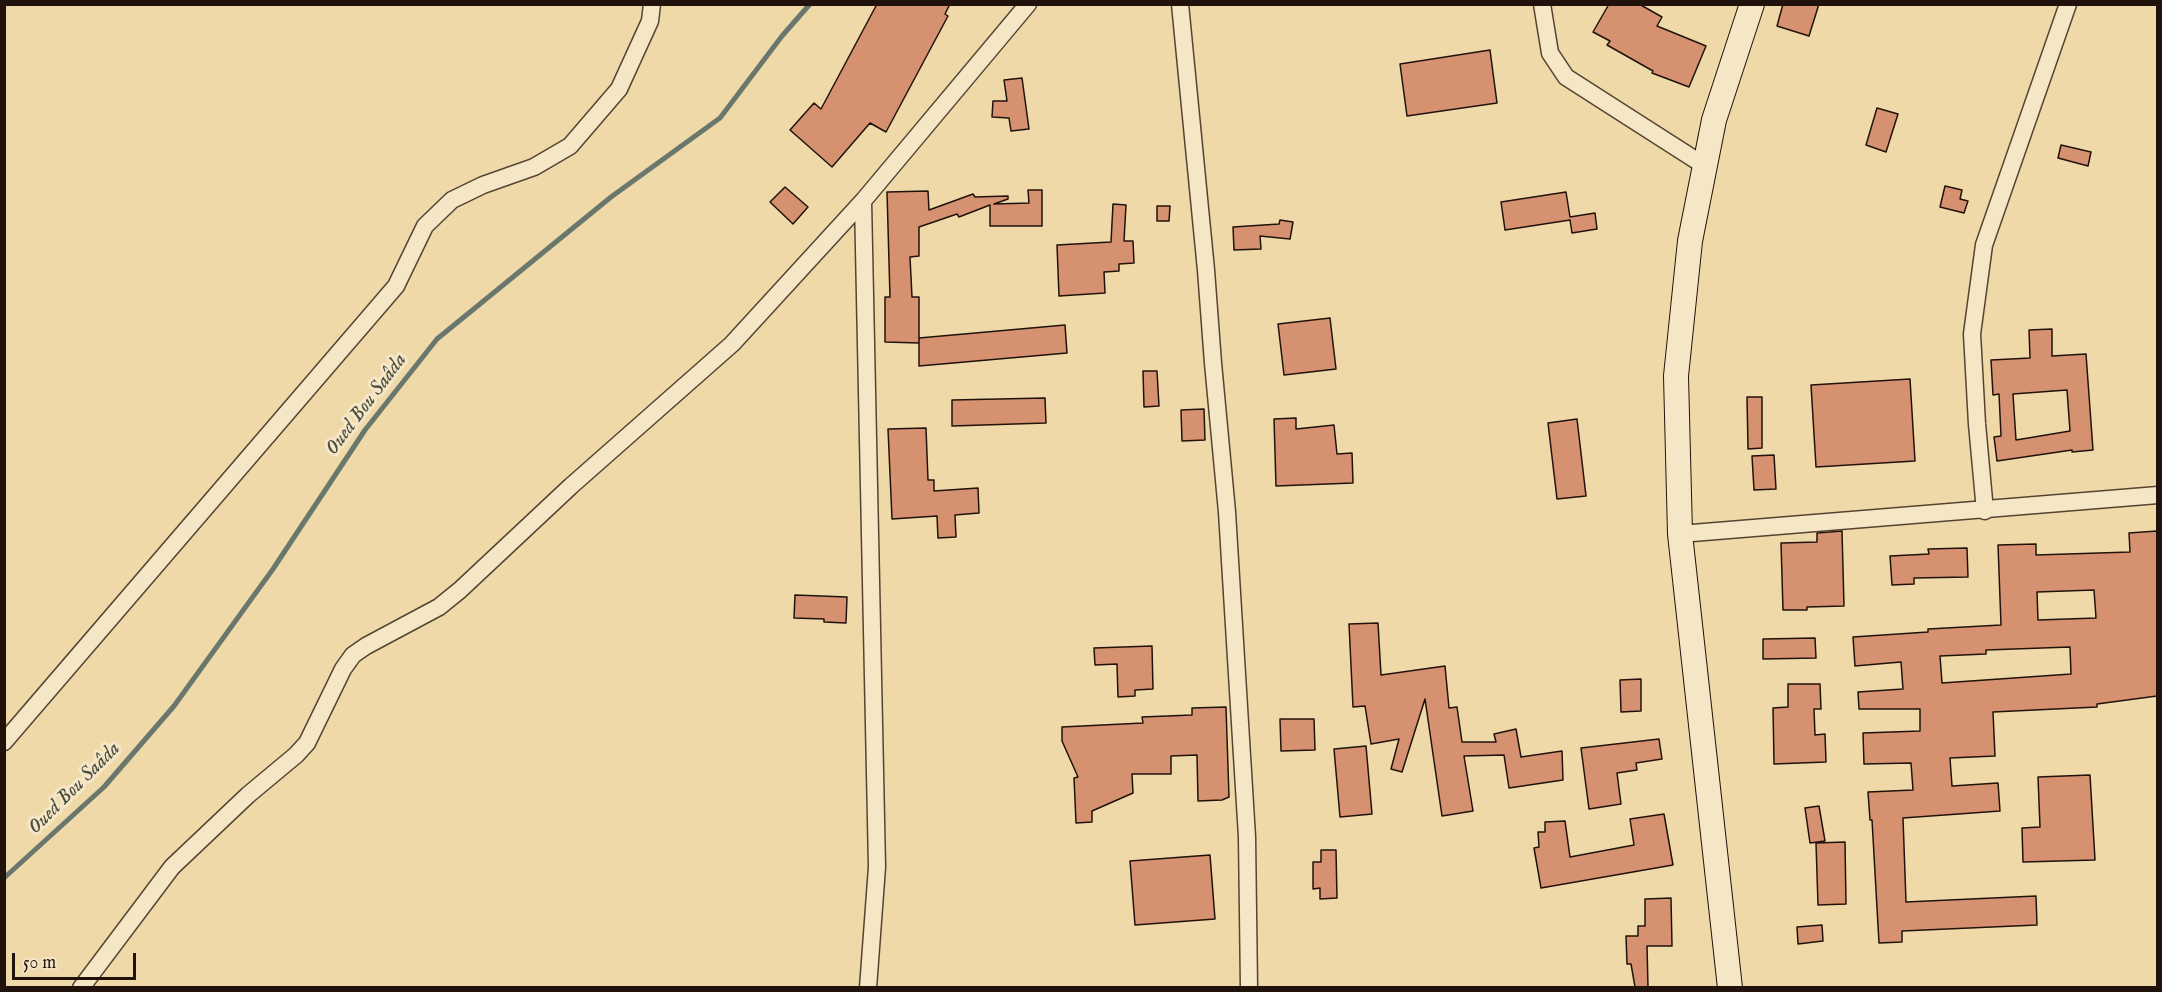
<!DOCTYPE html>
<meta charset="utf-8">
<style>
body{margin:0}
#map{position:relative;width:2162px;height:992px;overflow:hidden;background:#f0d9a8;font-family:"IM FELL English",serif}
canvas{display:block}
.frame{position:absolute;inset:0;border:6px solid #21130b;pointer-events:none}
.scale{position:absolute;left:12px;top:953px;width:124px;height:27px;box-sizing:border-box;border:3px solid #21130b;border-top:0;padding-left:8px;font-size:18px;line-height:21px;white-space:nowrap;color:#21130b;-webkit-text-stroke:4px #f5e6c6;paint-order:stroke}
</style>
<div id="map">
<canvas width="2162" height="992"></canvas>
<div class="frame"></div>
<div class="scale">50 m</div>
</div>
<script>
const ctx = document.querySelector('canvas').getContext('2d');
ctx.lineJoin = 'round';
function trace(path, color, width, dash) {
  ctx.strokeStyle = color;
  ctx.lineWidth = width;
  ctx.lineCap = dash ? 'butt' : 'round';
  ctx.setLineDash(dash || []);
  ctx.stroke(path);
}
function paint(path, color) {
  ctx.fillStyle = color;
  ctx.fill(path, 'evenodd');
}
function write(font, color, halo, rows, align = 'center') {
  ctx.font = font + ' "IM FELL English",serif';
  ctx.lineWidth = 6;
  ctx.setLineDash([]);
  ctx.textBaseline = 'middle';
  ctx.strokeStyle = halo;
  ctx.fillStyle = color;
  for (const [text, x, y, turn = 0] of rows) {
    ctx.save();
    ctx.translate(x, y);
    ctx.rotate((+turn || 0) * Math.PI / 180);
    ctx.textAlign = isNaN(turn) ? turn : align;
    if (halo) ctx.strokeText(text, 0, 0);
    ctx.fillText(text, 0, 0);
    ctx.restore();
  }
}
trace(new Path2D(`
 M4 878 104 787 174 706 273 569 365 430 437 339 611 197 720 118 782 36 810 4`), '#6a776c', 5);
const building = new Path2D(`
 M877 4H950L945 14 948 16 886 132 870 123 832 167 790 130 814 103 821 109Z
 M1609 4H1639L1662 17 1657 26 1706 46 1689 87 1652 73 1653 71 1607 45 1610 41 1593 32Z
 M1783 4H1819L1809 36 1777 26Z
 M1490 50 1497 103 1407 116 1400 64Z
 M1022 78 1029 129 1011 131 1009 118 992 117 993 101H1007L1004 80Z
 M1877 108 1898 114 1886 152 1866 145Z
 M2061 145 2091 152 2088 166 2058 158Z
 M1945 186 1962 190 1960 199 1968 201 1964 213 1940 207Z
 M785 187 808 207 793 224 770 202Z
 M1028 190H1042V226H990V205L959 217 957 214 919 227V256L910 257 912 297H919V343L885 342V297H890L887 192 928 191 929 210 973 194 975 197 1008 196V199L994 204 1029 203Z
 M1566 192 1570 217 1595 213 1597 229 1572 233 1570 220 1505 230 1501 202Z
 M1113 204 1126 205 1124 241H1133L1134 263 1119 264V271L1104 272 1105 293 1059 296 1057 245 1111 242Z
 M1157 206H1170L1169 221H1157Z
 M1280 220 1293 222 1290 239 1260 236 1261 249 1234 250 1233 227 1279 224Z
 M1330 318 1336 369 1284 375 1278 324Z
 M1065 325 1067 353 919 366V338Z
 M2052 329V356L2086 354 2093 450 2072 452V450L1997 461 1994 437 2001 436 1999 394 1993 395 1991 360 2030 358 2029 330ZM2067 390 2070 431 2016 440 2013 394Z
 M1143 371H1157L1159 406 1144 407Z
 M1910 379 1915 461 1816 467 1811 385Z
 M1747 397H1762V448L1748 449Z
 M1045 398 1046 423 952 426V400Z
 M1204 409 1205 440 1182 441 1181 410Z
 M1296 418V429L1334 425 1337 454 1352 453 1353 483 1276 486 1274 419Z
 M1577 419 1586 496 1557 499 1548 423Z
 M926 428 928 480H934V491L978 488 979 513 955 515 956 537 938 538 937 516 892 519 888 429Z
 M1774 455 1776 489 1754 490 1752 456Z
 M1842 531 1844 606 1807 607V610H1783L1781 543 1817 542V533Z
 M2157 531V696L2097 704V707L1993 712 1995 756 1950 758 1952 786 1998 783 2000 811 1903 818 1906 902 2036 896 2037 925 1902 931V942L1879 943 1872 820H1870L1868 792 1913 790 1911 763 1864 764 1863 733 1920 731V709H1859L1858 692 1903 689 1901 662 1855 666 1853 637 1928 632V629L2001 625 1998 545 2036 544V555L2130 552 2129 533ZM2094 590 2096 618 2038 620 2037 592ZM2070 647 2071 674 1942 683 1940 656 1986 654V650Z
 M1967 548 1968 577 1914 578V584L1892 585 1890 556 1929 554 1928 549Z
 M795 595 847 597 846 623 824 622V619L794 618Z
 M1378 623 1381 675 1445 666 1449 708 1457 707 1462 742H1496L1494 734 1516 729 1521 757 1562 751 1563 780 1509 788 1504 755 1464 756 1473 811 1442 816 1425 699 1402 772 1391 769 1399 739 1371 744 1365 706 1353 707 1349 624Z
 M1815 638 1816 658 1763 659V639Z
 M1152 646 1153 689 1135 690V696L1118 697 1117 664 1095 665 1094 648Z
 M1641 679V711L1621 712 1620 680Z
 M1788 684H1820L1821 709H1814L1815 735 1825 734 1826 762 1774 764 1773 708 1788 707Z
 M1226 707 1229 797 1222 800 1198 801 1197 755 1171 756V774H1132L1133 793 1092 811V822L1076 823 1074 778 1078 777 1062 741V727L1143 723 1142 717 1192 715V708Z
 M1280 719H1314L1315 750 1281 751Z
 M1659 739 1662 759 1636 763 1637 770 1617 773 1621 804 1589 809 1581 748Z
 M1366 746 1372 814 1340 817 1334 749Z
 M2090 775 2095 860 2023 862 2022 828 2040 827 2038 777Z
 M1819 806 1825 841 1810 843 1805 808Z
 M1664 814 1673 865 1541 888 1534 848 1539 847 1538 832H1545V822L1565 821 1570 857 1634 845 1630 819Z
 M1845 842 1846 904 1818 905 1816 843Z
 M1321 850H1336L1337 898 1320 899V888L1313 889V862H1321Z
 M1210 855 1215 919 1135 925 1130 861Z
 M1671 898 1672 946H1647L1648 987H1635L1631 964H1627L1626 936H1638V926H1645V899Z
 M1822 925 1823 941 1798 944 1797 927Z`);
paint(building, '#d59170');
trace(building, '#21130b', 1.5);
const minor = new Path2D(`
 M1180 4 1206 270 1213 363 1227 512 1247 837 1249 988
 M1542 4 1550 53 1566 77 1705 166
 M863 201 877 867 868 988
 M1985 511 1977 424 1972 334 1984 245 2068 4
 M1680 534 2158 495
 M4 742 396 286 425 226 452 200 483 185 534 167 570 146 619 89 650 21 652 4
 M81 988 172 867 248 795 296 755 307 743 343 669 353 655 366 646 439 607 460 590 571 486 732 344 863 201 1028 4`);
const secondary = new Path2D(`
 M1730 988 1680 534 1676 376 1690 241 1714 120 1752 4`);
trace(minor, '#554432', 19);
trace(secondary, '#21130b', 26);
trace(minor, '#f5e6c6', 16);
trace(secondary, '#f5e6c6', 24);
write('italic 20px', '#4b4d43', '#f5e6c6', [
 ["Oued Bou Saâda",367,405,-53],
 ["Oued Bou Saâda",75,789,-45]
]);
</script>
